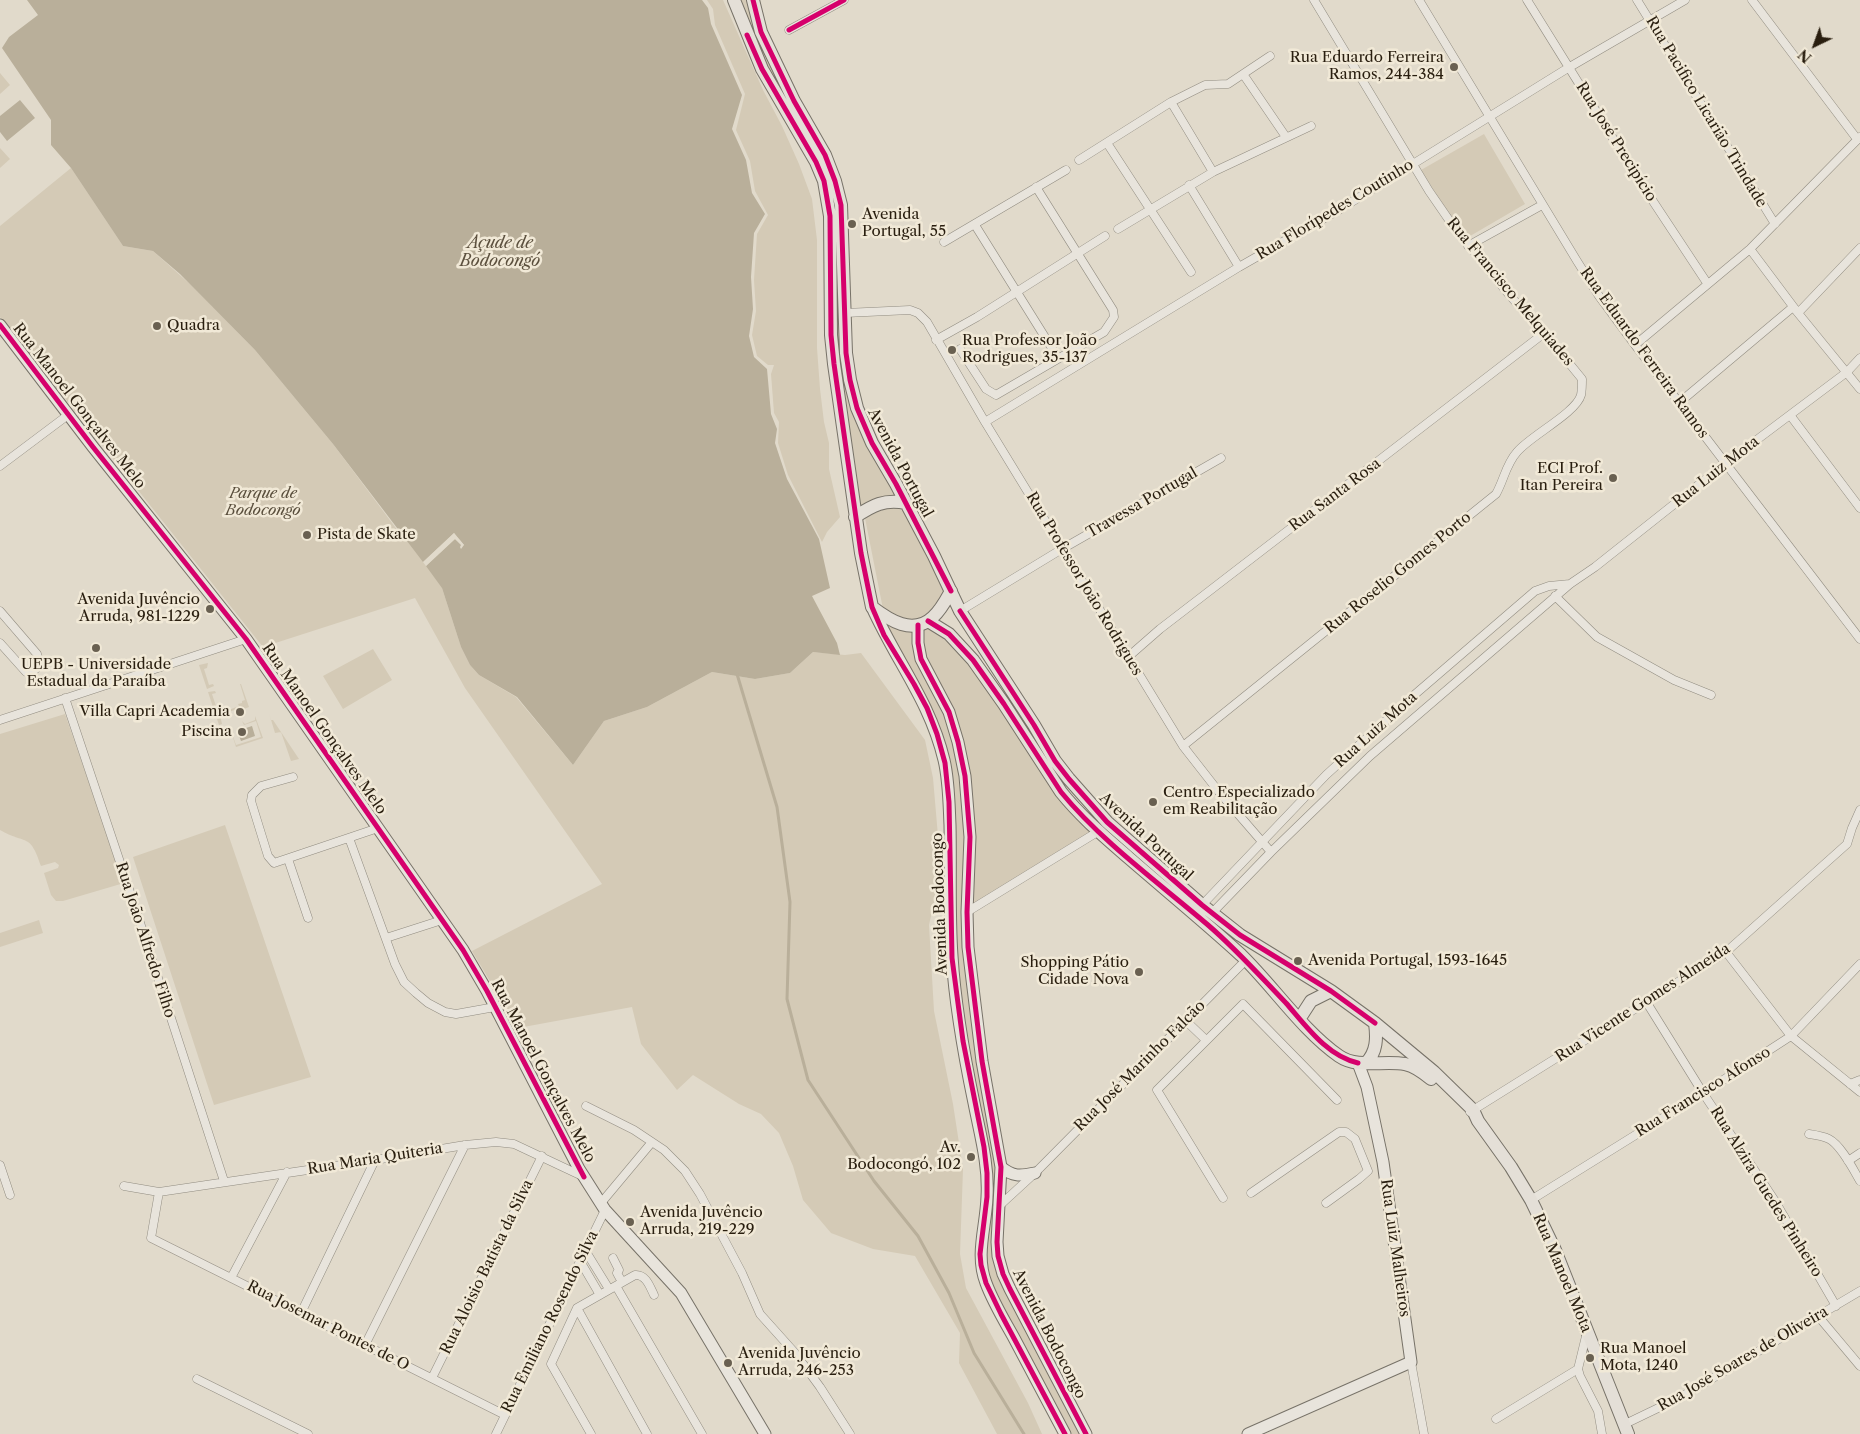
<!DOCTYPE html>
<meta charset="utf-8">
<style>
body{margin:0}
#map{position:relative;width:1860px;height:1434px;overflow:hidden;background:#e1dacb;font-family:"Libre Caslon Text",serif}
canvas{display:block}
.north{position:absolute;left:1790px;top:20px;width:50px;height:50px;-webkit-text-stroke:4px #f1e9d7;paint-order:stroke;rotate:222deg;font-size:14px;font-weight:700;line-height:20px;text-align:center;color:#291e0f}
.north::after{content:'';display:block;margin:auto;width:18px;height:22px;background:#291e0f;clip-path:polygon(50% 0,100% 100%,50% 72%,0 100%)}
</style>
<div id="map">
<canvas width="1860" height="1434"></canvas>
<div class="north">N</div>
</div>
<script>
const ctx = document.querySelector('canvas').getContext('2d');
ctx.lineJoin = 'round';
function paint(path, color) {
  ctx.fillStyle = color;
  ctx.fill(path, 'evenodd');
}
function trace(path, color, width, dash) {
  ctx.strokeStyle = color;
  ctx.lineWidth = width;
  ctx.lineCap = dash ? 'butt' : 'round';
  ctx.setLineDash(dash || []);
  ctx.stroke(path);
}
function write(font, color, halo, rows, align = 'center') {
  ctx.font = font + ' "Libre Caslon Text",serif';
  ctx.lineWidth = 5;
  ctx.setLineDash([]);
  ctx.textBaseline = 'middle';
  ctx.strokeStyle = halo;
  ctx.fillStyle = color;
  for (const [text, x, y, turn = 0] of rows) {
    ctx.save();
    ctx.translate(x, y);
    ctx.rotate((+turn || 0) * Math.PI / 180);
    ctx.textAlign = isNaN(turn) ? turn : align;
    if (halo) ctx.strokeText(text, 0, 0);
    ctx.fillText(text, 0, 0);
    ctx.restore();
  }
}
paint(new Path2D(`
 M707 0H723L763 90 782 126 799 164 812 199 817 240V348L820 389 824 422 829 443V469L840 517 827 532 822 542 788 475 778 443 779 422 774 413 771 374 774 365H768L757 356 752 335 756 311 754 280 757 234 768 215 755 191 750 161 736 130 745 94 715 25 713 9Z
 M737 0H749L838 207 842 355 899 499 859 512 839 384 830 201Z
 M0 73 10 85 0 94Z
 M1484 134 1525 204 1465 239 1421 170Z
 M0 148 10 159 0 168Z
 M71 168 123 246 153 251 191 285 255 350 333 444 404 539 454 533 460 538 442 588 461 647 470 665 479 675 516 697 573 765 604 721 647 707 712 672 755 679 790 673 813 652 845 655 861 653 925 740 933 778 941 871 929 925 934 1011 953 1104 963 1169 960 1254 966 1288 1028 1403 1042 1434H997L959 1363 960 1333 915 1256 873 1249 831 1233 803 1200 793 1166 779 1133 761 1114 739 1104 693 1075 677 1090 641 1044 632 1007 518 1028 472 951 602 884 465 688 415 598 263 647 0 317V226Z
 M895 506 905 512 944 591 934 611 924 617 910 622 895 619 883 609 865 518 876 512Z
 M887 626 914 631 944 711 959 763 966 824 964 929 998 1167 993 1250 1080 1434H1069L991 1285 984 1258 991 1196 970 1063 955 955 943 737 933 711 916 678 899 651Z
 M921 628 937 629 957 647 1092 832 971 906 967 769 924 659Z
 M373 649 392 680 343 709 323 676Z
 M208 663 207 668 204 669 209 685 213 684 214 686 207 689 199 665Z
 M240 684H241L249 707 244 709 243 707 220 715 222 724 219 725 208 692 215 691 216 693 212 694 217 709 221 708 222 710H225L226 711 239 706 238 704 242 703V701L245 700Z
 M269 713 271 720H273L299 759 291 761 281 732 275 733Z
 M65 714 124 883 63 901H56L51 895 44 873 58 868 59 865 55 862 41 866C30 832 26 845 0 830V734Z
 M255 716 263 738 236 747 230 728 236 745 261 737 256 721 244 725 242 721 245 724 255 720Z
 M225 825 311 1077 214 1105 133 857Z
 M39 920 43 933 0 947V933Z`), '#d4cab6');
paint(new Path2D(`
 M27 0H702L708 8 711 24 742 95 732 129 746 160 752 193 765 214 754 233 751 277 753 309 749 336 754 357 767 369 771 414 777 429 775 443 787 479 819 539 830 588 812 596 837 643 840 655 813 652 790 673 755 679 712 672 647 707 604 721 573 765 517 697 479 675 470 665 461 647 442 588 426 566 455 539 462 545H464L454 533 423 562 333 444 255 350 180 274 153 251 123 246 71 168 51 145V120L2 48 9 37 38 15Z
 M20 100 35 118 7 141 0 132V116Z
 M252 726 255 736 241 741 237 731Z`), '#b9af9a');
paint(new Path2D(`
 M454 533 464 545 461 549 460 547 461 545 455 539 426 566 423 562Z`), '#e1dacb');
trace(new Path2D(`
 M737 674 777 807 790 902 787 999 808 1080 874 1181 918 1236 949 1293 974 1353 1024 1434`), '#b9af9a', 3);
const street = new Path2D(`
 M1419 0 1577 261 1599 296 1635 345 1860 639
 M1527 0 1637 177 1707 283
 M1637 0 1775 224
 M1752 0 1857 139
 M789 30 844 0
 M1243 74 1286 137
 M1171 102 1213 172
 M1107 143 1191 272
 M1079 160 1171 102 1205 85 1228 84 1270 56
 M1189 185 1239 267
 M975 225 1058 358
 M1118 229 1213 172 1311 126
 M944 242 1066 170
 M1468 246 1542 205
 M1750 249 1798 313 1860 389
 M845 313 910 310 918 313 927 322 985 422 1183 746 1219 792 1271 852
 M1798 313 1860 248
 M936 340 977 317 1105 236
 M1635 345 1750 249 1860 137
 M960 349 986 389 996 395 1104 332 1114 317 1113 310 1036 187
 M1680 402 1793 307
 M1790 415 1860 508
 M985 422 1239 267 1342 208 1568 68 1685 0
 M0 466 68 415
 M1555 596 1597 637 1674 680 1711 695
 M0 611 37 654C41 664 38 672 26 672L0 643
 M960 611 1062 549 1221 458
 M1128 657 1160 629 1543 334
 M65 698 130 892 224 1181
 M0 720 246 639
 M1183 746 1496 494C1504 480 1506 464 1517 452 1530 436 1576 413 1581 395 1582 390 1582 384 1582 379L1564 357 1506 291 1451 223 1429 191 1314 0
 M293 777 261 786 252 795 251 801 268 856 274 863 378 828
 M349 838 395 964 404 982 416 993 428 1003 445 1012 456 1014 495 1007
 M288 859 308 918
 M1202 905 1326 775 1413 696 1535 591 1549 586 1570 584
 M967 912 1099 831
 M1212 913 1271 852 1370 756 1570 584 1595 567 1726 463 1847 372 1860 358
 M386 938 442 920
 M1726 952 1791 1036 1860 1092
 M1647 1003 1703 1093 1775 1201 1836 1306
 M1186 1021 1206 1040
 M1850 1084 1860 1080
 M586 1106 634 1130 664 1150 685 1171 700 1194 742 1273 760 1314 795 1353 820 1387 850 1434
 M1470 1112 1726 952 1847 844 1852 828 1860 810
 M1809 1134C1816 1135 1823 1136 1829 1139 1841 1145 1853 1169 1860 1181
 M1848 1161 1860 1153
 M0 1165 10 1195
 M124 1186 159 1192 375 1160 465 1145 496 1142 514 1144 582 1176
 M159 1192 151 1238 505 1415
 M1251 1193 1339 1132H1346L1355 1139 1368 1171 1359 1179 1326 1203
 M1223 1198 1157 1090 1243 1004 1337 1100
 M1531 1200 1703 1093 1791 1036 1860 964
 M601 1203 652 1142
 M998 1207 1035 1173 1246 960
 M585 1250 609 1289
 M613 1258 619 1270 617 1273 622 1282
 M580 1261 600 1295
 M231 1278 287 1172
 M616 1286 702 1434
 M577 1308 647 1434
 M301 1313 375 1160
 M1818 1316 1860 1366
 M1587 1332 1578 1369 1580 1376 1598 1411 1602 1434
 M365 1345 465 1145
 M1411 1362 1424 1434
 M432 1378 542 1156
 M197 1379 308 1434
 M1496 1419 1578 1369
 M1625 1424 1681 1397 1860 1291
 M496 1434 605 1210
 M591 1434 551 1364 577 1308 635 1275C646 1274 650 1287 654 1295`);
const secondary = new Path2D(`
 M0 325 93 447 246 639 463 950 487 991 579 1169 605 1210 681 1293 765 1434
 M872 607C896 661 930 701 944 760 949 781 949 804 950 825 951 869 949 913 952 956 955 1005 964 1055 974 1103 980 1134 989 1165 987 1197 986 1227 975 1255 986 1283 993 1302 1004 1320 1014 1338 1031 1370 1048 1402 1065 1434
 M918 625V643L921 659 949 712 958 742 965 776 970 837 967 912 968 947 982 1061 1001 1167 997 1242 998 1256 1003 1274 1010 1289 1086 1434
 M1001 1167C1013 1177 1020 1176 1035 1173
 M1248 1434 1411 1362 1383 1162 1367 1087 1358 1063`);
const primary = new Path2D(`
 M734 0 762 69 816 162 824 181 830 216 831 335 834 364 861 553 872 607C889 620 913 636 933 617 941 610 946 600 951 591
 M753 0 761 32 794 101 825 155 835 181 841 205 846 353 850 380 857 408 872 443 896 484 934 556 960 611 1034 725 1055 761 1069 779 1107 822 1202 905 1240 935 1331 991 1375 1023 1434 1072 1473 1110 1478 1121 1511 1167 1531 1200 1555 1250 1628 1434
 M855 517C873 505 884 499 906 503
 M928 621 949 634 973 660 1004 704 1061 792C1081 817 1105 837 1129 858 1166 890 1205 922 1241 955 1273 986 1303 1031 1339 1056 1358 1069 1383 1060 1405 1064 1415 1066 1424 1073 1431 1079
 M1300 1018 1311 1001 1331 991
 M1366 1063C1377 1052 1377 1038 1375 1023`);
trace(street, '#918c81', 9);
trace(secondary, '#777268', 13);
trace(primary, '#777268', 14);
trace(street, '#e8e4dc', 8);
trace(secondary, '#e8e4dc', 11);
trace(primary, '#e4dfd7', 12);
trace(new Path2D(`
 M753 0 761 32 794 101 825 155 835 181 841 205 846 353 850 380 857 408 872 443 896 484 951 591
 M789 30 844 0
 M747 35 762 69 816 162 824 181 830 216 831 335 834 364 861 553 872 607 884 635 914 684 927 708 937 734 945 763 949 802 952 958 963 1041 984 1147 987 1173V1197L980 1254 981 1265 986 1283 1001 1314 1065 1434
 M0 325 93 447 246 639 463 950 487 991 584 1177
 M960 611 1034 725 1055 761 1069 779 1107 822 1202 905 1240 935 1331 991 1375 1023
 M928 621 949 634 973 660 1004 704 1061 792C1102 842 1159 883 1208 925 1236 949 1261 977 1286 1003 1306 1026 1327 1056 1358 1063
 M918 625V643L921 659 949 712 958 742 965 776 970 837 967 912 968 947 982 1061 1001 1167 997 1242 998 1256 1003 1274 1010 1289 1086 1434`), '#d6006c', 5);
for (const [x, y, r, color] of [
 [1454,67,5,"#696051"],
 [852,224,5,"#696051"],
 [157,326,5,"#696051"],
 [952,350,5,"#696051"],
 [1613,478,5,"#696051"],
 [307,535,5,"#696051"],
 [210,609,5,"#696051"],
 [96,648,5,"#696051"],
 [240,712,5,"#696051"],
 [242,732,5,"#696051"],
 [1153,802,5,"#696051"],
 [1298,961,5,"#696051"],
 [1139,972,5,"#696051"],
 [971,1157,5,"#696051"],
 [630,1222,5,"#696051"],
 [1590,1358,5,"#696051"],
 [728,1363,5,"#696051"]
]) {
  const dot = new Path2D();
  dot.arc(x, y, r, 0, 2 * Math.PI);
  ctx.fillStyle = color;
  ctx.fill(dot);
  trace(dot, '#f1e9d7', 2);
}
write('15px', '#291e0f', '#f1e9d7', [
 ["Rua Eduardo Ferreira",1444,58,"right"],
 ["Ramos, 244-384",1444,75,"right"],
 ["Avenida",862,215],
 ["Portugal, 55",862,232],
 ["Quadra",167,326],
 ["Rua Professor João",962,341],
 ["Rodrigues, 35-137",962,358],
 ["ECI Prof.",1603,469,"right"],
 ["Itan Pereira",1603,486,"right"],
 ["Pista de Skate",317,535],
 ["Avenida Juvêncio",200,600,"right"],
 ["Arruda, 981-1229",200,617,"right"],
 ["UEPB - Universidade",96,665,"center"],
 ["Estadual da Paraíba",96,682,"center"],
 ["Villa Capri Academia",230,712,"right"],
 ["Piscina",232,732,"right"],
 ["Centro Especializado",1163,793],
 ["em Reabilitação",1163,810],
 ["Avenida Portugal, 1593-1645",1308,961],
 ["Shopping Pátio",1129,963,"right"],
 ["Cidade Nova",1129,980,"right"],
 ["Av.",961,1148,"right"],
 ["Bodocongó, 102",961,1165,"right"],
 ["Avenida Juvêncio",640,1213],
 ["Arruda, 219-229",640,1230],
 ["Rua Manoel",1600,1349],
 ["Mota, 1240",1600,1366],
 ["Avenida Juvêncio",738,1354],
 ["Arruda, 246-253",738,1371]
], 'left');
write('15px', '#291e0f', '#f1e9d7', [
 ["Rua Pacifico Licarião Trindade",1706,112,59],
 ["Rua José Precipício",1616,142,58],
 ["Rua Florípedes Coutinho",1335,210,-31],
 ["Rua Francisco Melquiades",1510,292,50],
 ["Rua Eduardo Ferreira Ramos",1644,353,54],
 ["Rua Manoel Gonçalves Melo",79,406,52],
 ["Avenida Portugal",900,463,62],
 ["Rua Luiz Mota",1716,472,-38],
 ["Rua Santa Rosa",1335,495,-37],
 ["Travessa Portugal",1142,503,-30],
 ["Rua Roselio Gomes Porto",1398,573,-39],
 ["Rua Professor João Rodrigues",1084,584,59],
 ["Rua Manoel Gonçalves Melo",324,729,55],
 ["Rua Luiz Mota",1376,730,-42],
 ["Avenida Portugal",1146,837,43],
 ["Avenida Bodocongo",940,904,-92],
 ["Rua João Alfredo Filho",145,940,72],
 ["Rua Vicente Gomes Almeida",1643,1003,-33],
 ["Rua José Marinho Falcão",1140,1066,-45],
 ["Rua Manoel Gonçalves Melo",543,1071,62],
 ["Rua Francisco Afonso",1703,1092,-32],
 ["Rua Maria Quiteria",375,1159,-9],
 ["Rua Alzira Guedes Pinheiro",1766,1192,58],
 ["Rua Luiz Malheiros",1395,1248,82],
 ["Rua Aloisio Batista da Silva",487,1267,-64],
 ["Rua Manoel Mota",1562,1273,67],
 ["Rua Emiliano Rosendo Silva",550,1322,-64],
 ["Rua Josemar Pontes de O",328,1326,27],
 ["Avenida Bodocongo",1049,1334,63],
 ["Rua José Soares de Oliveira",1743,1359,-30]
]);
write('italic 15px', '#594e3c', '#f1e9d7', [
 ["Parque de",263,494],
 ["Bodocongó",263,511]
]);
write('italic 16px', '#5c503e', '#f1e9d7', [
 ["Açude de",500,243],
 ["Bodocongó",500,261]
]);
</script>
